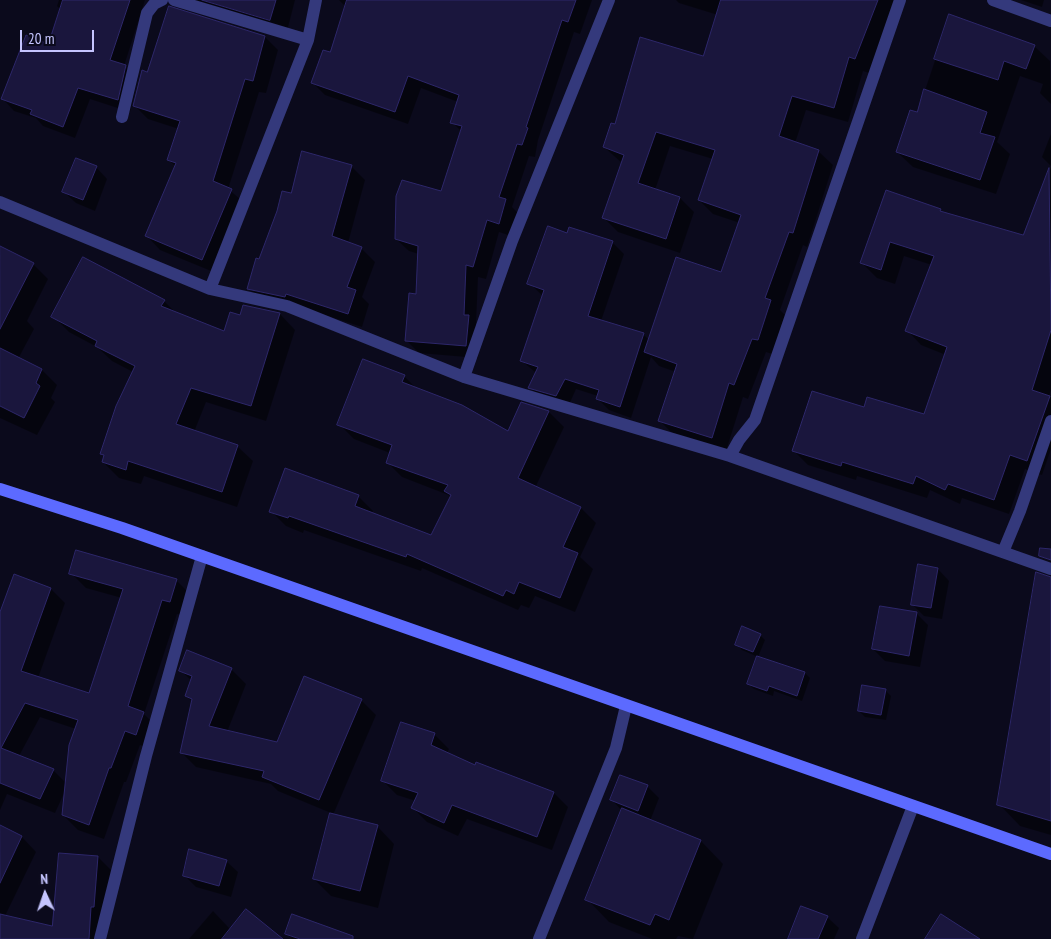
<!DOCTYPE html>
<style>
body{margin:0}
#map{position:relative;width:1051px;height:939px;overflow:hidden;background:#0b0a1c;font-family:"PT Sans Narrow",sans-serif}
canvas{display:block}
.north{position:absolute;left:20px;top:869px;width:50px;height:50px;-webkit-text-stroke:4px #0b0a1c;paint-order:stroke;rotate:357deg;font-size:14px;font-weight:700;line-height:20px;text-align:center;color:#c5c5ff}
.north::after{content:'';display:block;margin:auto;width:18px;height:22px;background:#c5c5ff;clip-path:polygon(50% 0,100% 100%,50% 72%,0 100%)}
.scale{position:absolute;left:20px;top:30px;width:74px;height:22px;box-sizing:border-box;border:2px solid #c5c5ff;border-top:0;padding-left:6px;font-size:15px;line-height:18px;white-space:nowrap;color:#c5c5ff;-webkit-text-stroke:4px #0b0a1c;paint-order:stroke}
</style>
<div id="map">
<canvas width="1051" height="939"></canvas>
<div class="north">N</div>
<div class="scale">20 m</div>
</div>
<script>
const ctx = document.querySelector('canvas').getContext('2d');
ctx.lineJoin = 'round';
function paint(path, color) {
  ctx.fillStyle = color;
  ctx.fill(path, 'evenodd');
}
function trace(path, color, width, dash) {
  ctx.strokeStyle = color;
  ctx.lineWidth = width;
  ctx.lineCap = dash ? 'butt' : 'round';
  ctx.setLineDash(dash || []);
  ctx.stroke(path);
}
paint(new Path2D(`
 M59 0H145L124 66 138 78 130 112 90 99 75 138 43 126 36 118 14 111 2 98 49 46 61 10 57 6Z
 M184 0H295L287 31Z
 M339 0H592L580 34 574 32 538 140 535 157 529 156 512 207 518 213 511 236 499 232 486 279 478 277 476 324 481 329 478 358 419 353 407 341 418 295 419 254 409 251 396 239 442 192 462 132 452 122 458 102 421 88 408 124 325 95 313 83 331 54 346 7Z
 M676 0H900L869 73 863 71 848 122 806 110 795 143 818 151 833 165 807 247 803 245 780 310 785 315 772 354 766 352 748 399 743 397 726 451 674 435 660 421 676 372 659 366 651 357 631 418 609 410 598 399V396L576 389 568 407 541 399 530 387 536 373 521 360 543 296 529 283 568 234 612 242 624 254 601 321 643 334 649 340 722 274 740 223 713 214 699 200 713 159 670 146 655 190 680 198 694 212 680 253 618 232 604 218 622 163 604 147 616 126 704 57 718 15 679 3Z
 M1021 0H1044L1042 7Z
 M950 16 1034 46 1050 61 1051 104 1040 93 1043 84 1020 76 997 142 1010 154 996 194 913 167 897 152 917 114Z
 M265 37 278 50 266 93 259 92 228 189 245 203 216 273 160 250 147 236 176 167 169 160 179 129 148 119 134 105 147 73Z
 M1051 134V166L1042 157Z
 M351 166 365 180 348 243 361 248 375 262 362 297 369 304 362 327 300 307 262 302 249 289 292 194Z
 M96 167 107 179 95 211 76 203 64 192Z
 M1051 167V308L1032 302 1051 334V390L1049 396 1051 398V449L1042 475 1025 469 1009 514 962 498 960 504 930 490 927 498 857 476 856 480 808 465 794 451 865 409 925 416 946 355 921 345 907 330 932 265 904 256 895 284 877 278 862 263 886 192 940 210 944 214 1024 237Z
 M0 247 33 264 48 279 27 321 34 329 18 359 42 370 57 385 51 398 55 402 37 435 0 418Z
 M164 301 177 314 225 333 241 317 280 314 295 330 266 421 206 402 194 432 237 446 253 461 237 507 144 476 141 484 119 478 103 462 105 457 101 453 133 372 112 361 97 347 69 332 53 316Z
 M404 376 417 389 509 433 522 404 549 412 564 427 535 488 581 508 596 523 580 557 593 569 575 612 535 596 529 608 521 605 518 610 422 568 421 571 304 530 303 533 286 526 271 511 358 496 373 511 372 514 432 536 451 496 402 477 387 462 390 453 354 439 339 424Z
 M938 569 949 581 942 619 924 616 912 604Z
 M71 573 176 580 191 595 185 616 177 614 144 714 158 728 151 749 140 745 126 782H124L104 839 78 830 63 815 65 791 55 813 7 794 0 810V616L51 589 65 603 38 678 90 695 122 598 86 588ZM40 717 76 729 66 783 53 770 19 756Z
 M1051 578V835L1020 826 999 804Z
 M916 613 928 625 920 667 885 661 873 649Z
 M760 635 765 640 758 657 805 673 810 678 802 701 774 691 773 696 754 689 748 684 758 657 742 650 736 644Z
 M231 669 246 684 227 732 277 743 361 700 376 715 333 815 377 826 394 844 378 908 331 896 314 879 331 813 278 791 271 784 196 767 181 752 193 702 186 696 192 681 181 671Z
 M885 690 891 696 886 720 865 717 859 711Z
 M434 734 449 749 447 753 476 767 554 793 568 807 552 850 467 819 458 836 427 822 413 808 416 801 397 795 383 781Z
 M647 786 659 798 650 821 701 841 723 864 693 939 678 936 676 939H652L609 922 587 899 622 811 612 800Z
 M0 827 22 837 36 852 5 916 53 927 60 854 98 857 113 872 104 939H0Z
 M226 861 238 872 231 897 196 887 184 875Z
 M213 911 229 928 228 934 279 939H189Z
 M827 917 839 928 834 939H789Z
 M286 933 352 939H292Z`), '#0007');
const building = new Path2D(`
 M63 0H130L110 60 126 65 118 100 78 88 63 127 30 114 32 110 1 99 26 35 48 44Z
 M202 0H276L270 20Z
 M347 0H576L568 22 562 20 526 127 528 128 522 145 517 144 499 197 506 199 499 224 487 220 473 267 466 265 464 315H469L466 346 405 341 409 293 416 294 418 246 395 239 396 196 402 180 441 191 462 126 450 123 459 95 408 76 395 112 311 83 323 50 330 52Z
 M721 0H878L855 59 849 57 834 108 792 96 779 136 819 150 793 233 789 232 765 298 771 300 758 340 752 339 734 385 729 383 712 438 658 421 677 364 644 352 676 257 721 272 741 215 698 200 715 150 656 132 638 183 680 197 666 239 602 218 624 155 603 147 611 123 615 124 640 37 703 56Z
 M169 6 265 36 253 81 245 79 213 181 232 189 202 260 145 236 176 163 167 160 180 121 133 106 142 70 147 72Z
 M949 14 1035 45 1026 69 1004 61 998 80 934 59Z
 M924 89 987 112 980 133 995 137 980 180 896 152 910 110 917 112Z
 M302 151 352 165 332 236 362 247 347 287 356 290 348 314 286 294 285 297 247 289 256 258 259 259 277 211 282 191 291 193Z
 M76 158 97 166 83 200 62 192Z
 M1049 168 1051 330 1032 390 1050 396 1027 461 1010 455 994 500 948 484 945 490 916 476 913 484 842 462 841 466 792 451 812 391 864 407 867 397 924 414 947 347 905 331 934 256 890 242 881 270 860 263 886 190 941 209 940 211 1023 235Z
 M548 226 567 233 569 227 613 241 588 316 644 333 620 407 596 399 599 390 565 379 556 396 528 388 538 367 520 361 544 290 527 284Z
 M0 246 34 263 0 329Z
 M83 257 165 300 161 306 224 331 230 312 240 315 243 305 280 313 251 406 191 388 176 424 238 445 222 492 128 461 126 470 102 462 104 455 100 454 116 406 135 366 95 346 97 341 51 317Z
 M0 348 42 369 36 383 40 386 24 418 0 406Z
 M363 359 405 375 402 382 462 405 508 431 521 402 549 411 518 478 581 507 563 547 578 553 560 598 519 582 514 594 506 590 503 596 407 554 406 557 289 516 288 518 269 512 285 468 359 495 355 506 431 535 451 495 444 491 448 485 386 463 392 445 337 425Z
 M1040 548 1051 549V560L1039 556Z
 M76 550 177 579 170 602 162 600 128 706 144 712 136 735 125 731 111 768H109L89 825 62 815 69 745 78 720 25 703 1 748 54 769 40 799 0 783V612L14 574 51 588 21 671 89 693 123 589 69 574Z
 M918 564 938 568 931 608 911 605Z
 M1036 572 1051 577V821L997 805Z
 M880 606 917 612 909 656 872 649Z
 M742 626 761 634 753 652 735 645Z
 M187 650 232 668 209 726 277 742 304 676 362 699 319 800 262 777 264 771 180 753 192 699 185 696 192 676 179 671Z
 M757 656 805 672 797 696 769 686 767 691 747 684Z
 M862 685 886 689 881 715 858 711Z
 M401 722 435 733 431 745 475 765 476 762 554 792 537 837 452 805 444 823 411 808 418 793 381 781Z
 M620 775 648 785 638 811 610 800Z
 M622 808 701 840 669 920 655 914 650 925 585 900Z
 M330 813 378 825 360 891 313 879Z
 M0 825 22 836 0 883Z
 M189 849 227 860 219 886 183 876Z
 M59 853 98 856 94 907H91L89 939H0V914L52 926Z
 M801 906 828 916 818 939H788Z
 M246 909 283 939H222Z
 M292 914 353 936V939H300L285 934Z
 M941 914 980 939H925Z`);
paint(building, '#1a163d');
trace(building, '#2d276a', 1);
trace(new Path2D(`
 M174 0 308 40
 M993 0 1051 21
 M122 117 147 13 154 4 162 0
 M0 202 210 289 287 306 464 377 730 456 1051 569
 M210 289 308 40 316 0
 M464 377 512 241 609 0
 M730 456 739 440 755 420 900 0
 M1003 552 1020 511 1051 421
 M100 939 146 756 202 556
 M539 939 616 748 626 706
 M862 939 913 806`), '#34397c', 12);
trace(new Path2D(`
 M0 489 122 528 1051 854`), '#5c6aff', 12);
</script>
